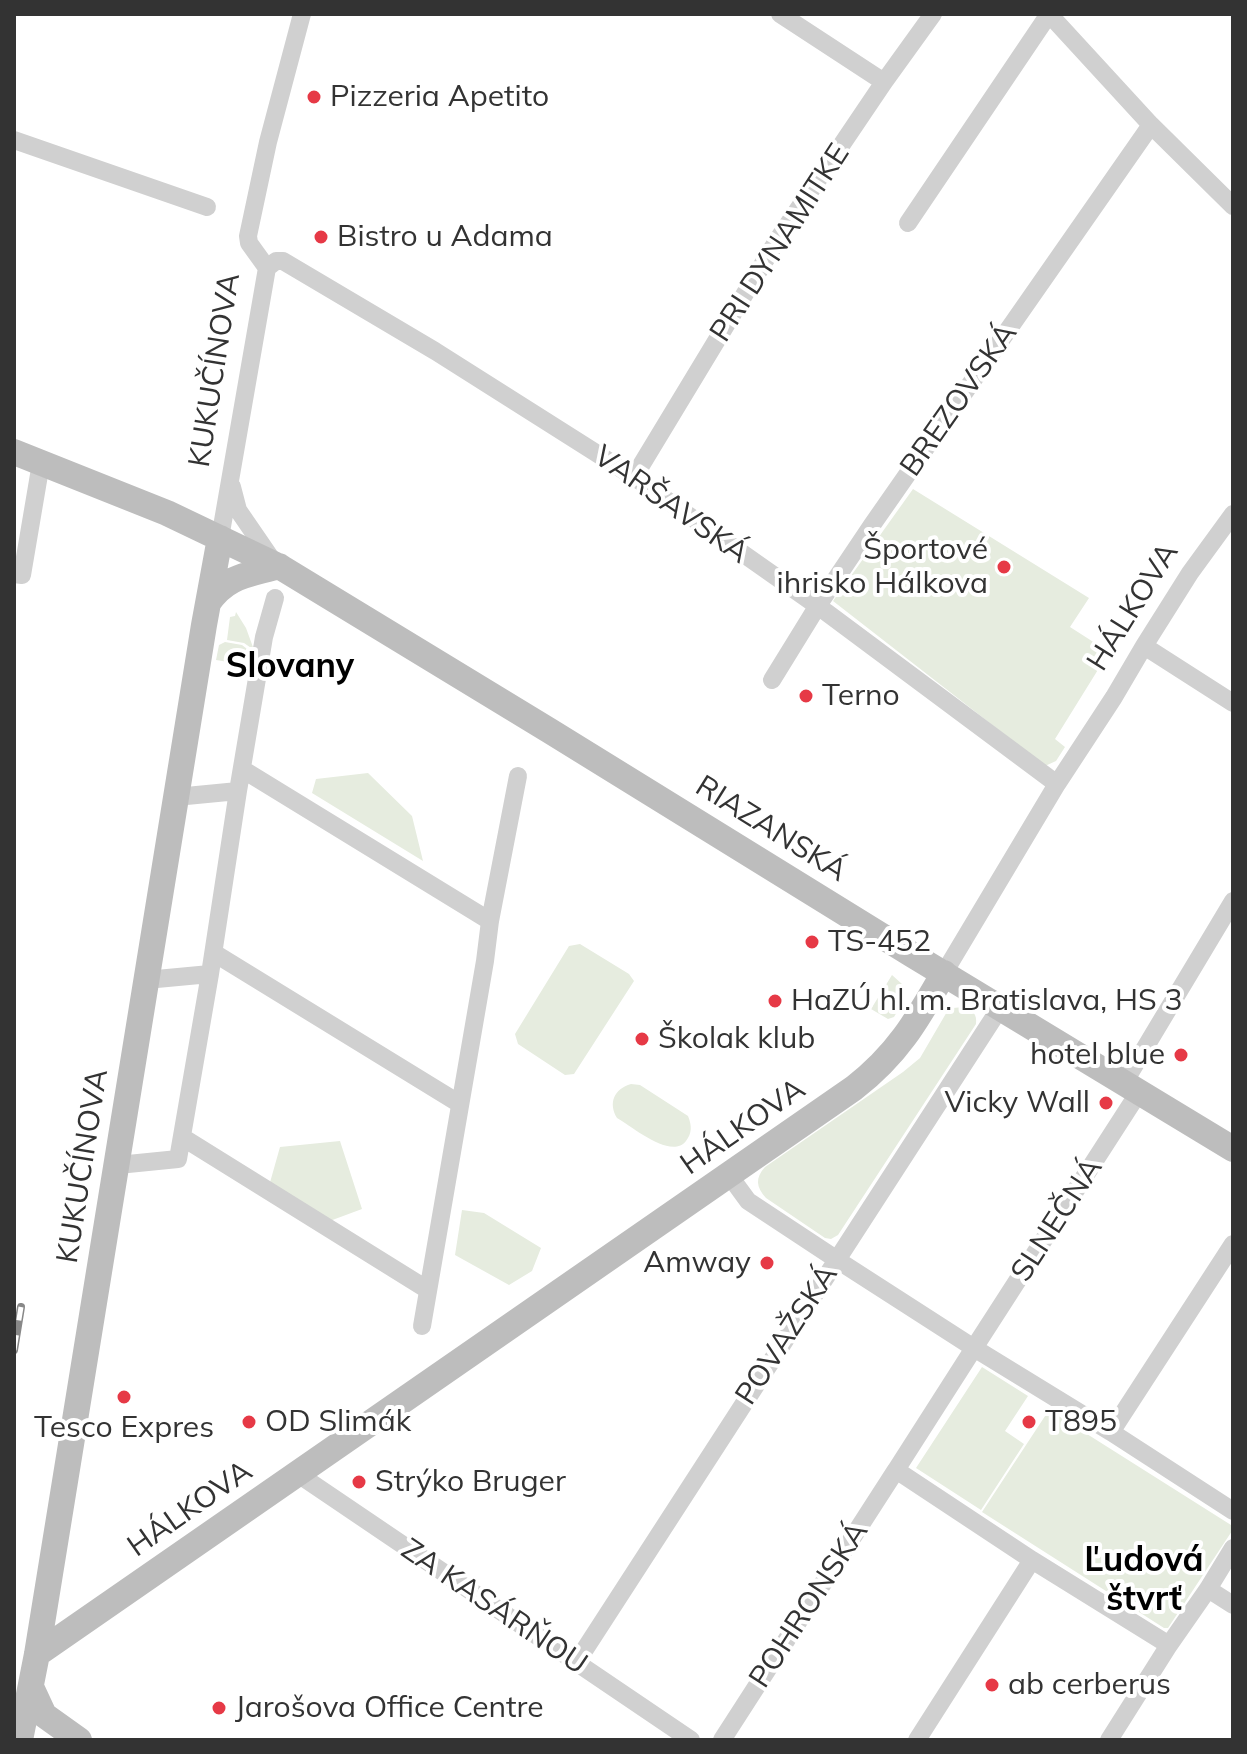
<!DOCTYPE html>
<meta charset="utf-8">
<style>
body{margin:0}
#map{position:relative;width:1247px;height:1754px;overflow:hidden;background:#fff;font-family:Mulish,sans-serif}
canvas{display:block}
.frame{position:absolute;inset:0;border:16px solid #333;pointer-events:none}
</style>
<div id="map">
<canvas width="1247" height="1754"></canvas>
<div class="frame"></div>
</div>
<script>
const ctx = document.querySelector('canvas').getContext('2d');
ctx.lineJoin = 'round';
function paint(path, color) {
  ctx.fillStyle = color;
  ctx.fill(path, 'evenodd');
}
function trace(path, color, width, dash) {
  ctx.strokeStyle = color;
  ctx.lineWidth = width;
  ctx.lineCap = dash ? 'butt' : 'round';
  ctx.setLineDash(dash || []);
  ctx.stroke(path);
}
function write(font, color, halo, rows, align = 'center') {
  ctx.font = font + ' Mulish,sans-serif';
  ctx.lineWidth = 8;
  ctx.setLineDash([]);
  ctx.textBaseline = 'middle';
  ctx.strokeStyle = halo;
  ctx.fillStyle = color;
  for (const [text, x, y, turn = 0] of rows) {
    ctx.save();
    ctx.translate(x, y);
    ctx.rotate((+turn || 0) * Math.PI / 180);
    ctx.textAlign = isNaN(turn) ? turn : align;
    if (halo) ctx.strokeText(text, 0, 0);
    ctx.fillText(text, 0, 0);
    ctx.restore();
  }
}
paint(new Path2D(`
 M913 489 1089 598 1070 627 1109 652 1055 739 1065 747 1056 761 1045 766 833 601Z
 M236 612 246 628 254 650 244 643 227 640 230 617 235 616Z
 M225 642 242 645 256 656 253 666 216 660 219 645Z
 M368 773 412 816 423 861 312 793 316 779Z
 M580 944 629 974 634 981 574 1074 565 1075 518 1044 515 1034 569 946Z
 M892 975 902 984 904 1000 894 1017 888 1019 871 1009Z
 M964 1007C973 1012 977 1013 976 1024L838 1235 831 1239 825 1238 766 1198C756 1187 755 1178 765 1167L903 1072 920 1058 948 1010 953 1008Z
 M631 1084 640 1085 688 1116C692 1126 692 1133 686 1141 671 1160 633 1127 617 1118 608 1103 614 1089 631 1084Z
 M340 1141 362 1209 327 1222 269 1186 280 1147Z
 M462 1210 484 1213 541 1248 532 1271 509 1285 455 1255Z
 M982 1367 1028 1396 1005 1431 1024 1444 981 1510 916 1468Z
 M1049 1410 1231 1525 1232 1531 1168 1628H1164L982 1512Z`), '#e6ecdf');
trace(new Path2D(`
 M780 14 884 82
 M14 140 207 207
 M908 223 1049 14 1151 125 1233 206
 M267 268 276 261H283L435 351 634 477 826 612 1057 784
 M634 477 778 239 884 82 933 14
 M232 487 238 510 273 561
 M220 538 267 268 249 243 248 236 268 142 302 14
 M14 574 22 575 41 463
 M1144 646 1233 703
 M772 680 817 607 872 525 1151 125
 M242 769 490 921
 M176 797 238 791 264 637 275 598
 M214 953 460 1104
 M944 973 1057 784 1114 697 1144 646 1190 573 1233 514
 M146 980 210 974 238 791
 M1124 1083 1233 901
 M182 1137 428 1290
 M116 1164H128L178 1159 210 974
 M729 1175 748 1201 845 1265 974 1348 1139 1092
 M422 1326 485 961 490 921 518 776
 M1111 1432 1233 1244
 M298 1474 691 1740
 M1233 1511 1111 1432 974 1348 896 1470 1032 1560 1169 1645 1208 1589 1233 1548
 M1208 1589 1233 1605
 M576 1663 1000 1008
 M722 1740 896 1470
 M917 1740 1032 1560
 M1109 1740 1169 1645`), '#d0d0d0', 18);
trace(new Path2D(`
 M14 452 167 513 282 568 550 731 911 954 1233 1149
 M208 603C227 575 249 575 279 566
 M37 1654 854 1088C898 1054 917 1020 944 973
 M31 1687 44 1715 79 1740
 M20 1740 37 1654 204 625 220 538`), '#bdbdbd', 26);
const rail = new Path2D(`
 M14 1350 21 1307`);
trace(rail, '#888', 8);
trace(rail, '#fff', 5, [15]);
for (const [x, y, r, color] of [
 [314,97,8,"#e63946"],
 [321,237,8,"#e63946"],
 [1004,567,8,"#e63946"],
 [806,696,8,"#e63946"],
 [812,942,8,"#e63946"],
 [775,1001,8,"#e63946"],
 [642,1039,8,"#e63946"],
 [1181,1055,8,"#e63946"],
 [1106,1103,8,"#e63946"],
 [767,1263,8,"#e63946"],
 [124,1397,8,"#e63946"],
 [249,1422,8,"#e63946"],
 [1029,1422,8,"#e63946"],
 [359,1482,8,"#e63946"],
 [992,1685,8,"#e63946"],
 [219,1708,8,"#e63946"]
]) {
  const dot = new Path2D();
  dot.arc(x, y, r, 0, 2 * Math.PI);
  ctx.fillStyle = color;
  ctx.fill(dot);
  trace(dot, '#fff', 3);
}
write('30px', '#333', '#fff', [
 ["Pizzeria Apetito",330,97],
 ["Bistro u Adama",337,237],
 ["Športové",988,550,"right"],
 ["ihrisko Hálkova",988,584,"right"],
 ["Terno",822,696],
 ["TS-452",828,942],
 ["HaZÚ hl. m. Bratislava, HS 3",791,1001],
 ["Školak klub",658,1039],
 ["hotel blue",1165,1055,"right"],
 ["Vicky Wall",1090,1103,"right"],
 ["Amway",751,1263,"right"],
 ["OD Slimák",265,1422],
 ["T895",1045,1422],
 ["Tesco Expres",124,1428,"center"],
 ["Strýko Bruger",375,1482],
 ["ab cerberus",1008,1685],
 ["Jarošova Office Centre",235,1708]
], 'left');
write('30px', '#333', '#fff', [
 ["PRI DYNAMITKE",780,243,-57],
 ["KUKUČÍNOVA",215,370,-81],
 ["BREZOVSKÁ",959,400,-55],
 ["VARŠAVSKÁ",671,505,35],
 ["HÁLKOVA",1133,607,-58],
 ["RIAZANSKÁ",771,829,32],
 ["HÁLKOVA",743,1127,-35],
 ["KUKUČÍNOVA",83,1166,-81],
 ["SLNEČNÁ",1057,1220,-57],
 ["POVAŽSKÁ",787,1335,-57],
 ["HÁLKOVA",190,1509,-35],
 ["POHRONSKÁ",809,1605,-57],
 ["ZA KASÁRŇOU",494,1607,34]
]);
write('bold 34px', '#000', '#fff', [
 ["Slovany",290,667],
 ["Ľudová",1144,1561],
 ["štvrť",1144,1600]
]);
</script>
